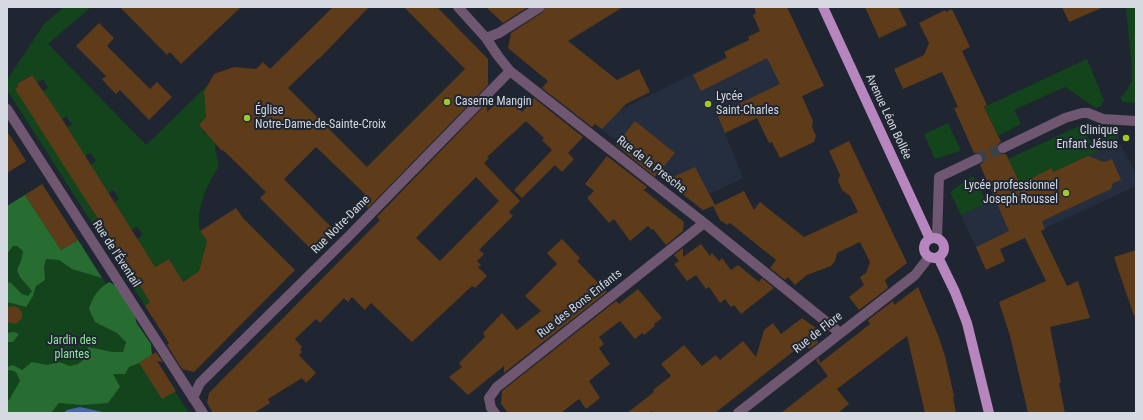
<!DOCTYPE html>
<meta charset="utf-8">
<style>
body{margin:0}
#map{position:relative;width:1143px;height:420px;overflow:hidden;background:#1f2631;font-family:"Roboto Condensed",sans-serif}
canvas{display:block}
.frame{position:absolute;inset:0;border:8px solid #d5d9e1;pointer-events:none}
</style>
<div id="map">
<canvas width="1143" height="420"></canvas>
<div class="frame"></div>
</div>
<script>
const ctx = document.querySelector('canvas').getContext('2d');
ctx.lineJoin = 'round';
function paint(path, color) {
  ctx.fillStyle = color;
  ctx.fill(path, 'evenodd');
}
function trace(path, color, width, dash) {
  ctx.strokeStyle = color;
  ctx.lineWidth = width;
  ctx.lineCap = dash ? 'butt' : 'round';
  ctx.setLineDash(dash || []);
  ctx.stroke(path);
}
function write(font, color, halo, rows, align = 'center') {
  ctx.font = font + ' "Roboto Condensed",sans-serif';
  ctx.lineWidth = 4;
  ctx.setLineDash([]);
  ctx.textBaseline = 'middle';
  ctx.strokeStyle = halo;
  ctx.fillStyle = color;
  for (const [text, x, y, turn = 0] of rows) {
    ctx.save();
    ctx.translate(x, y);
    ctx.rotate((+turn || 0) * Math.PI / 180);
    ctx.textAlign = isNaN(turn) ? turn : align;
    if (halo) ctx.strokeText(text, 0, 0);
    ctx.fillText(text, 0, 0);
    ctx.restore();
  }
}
paint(new Path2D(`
 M794 23 824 86 725 133 743 178 710 194 715 205 703 211 594 123Z
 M1119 134 1118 141 1136 173V186L981 258 961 215 1026 185 1052 168 1053 171 1099 151Z`), '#252e3e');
paint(new Path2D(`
 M64 7H91L48 44 146 145 209 84 213 111 199 125 205 131 203 132 204 134 206 132 215 142V149L219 166C208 184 197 205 199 228 200 232 204 237 207 241L199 271 145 306 7 90V80L44 24ZM31 75 37 83 43 79 48 88 43 91 15 89 18 87 17 84ZM66 116 72 124 66 128 61 120ZM90 153 96 161 90 165 84 156ZM114 190 119 199C110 204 107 215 98 220L86 201 108 193ZM137 227 143 235 137 239 131 230ZM169 259 172 263 164 268 145 293 133 274 155 267Z
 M1126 7H1136V103L1123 102 1120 98 1127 90 1131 82 1132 72Z
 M1087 59 1104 100 1101 106 1096 108 1093 106 1065 87 1014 110 1021 124 998 136 984 107Z
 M948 123 961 151 935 159 924 134Z
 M1079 126 1099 151 1053 172 1052 169 1026 185 1024 182 1020 184 1008 159Z
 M1095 128 1119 134 1107 144 1097 134Z
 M973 176 987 203 961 215 950 192Z
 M42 184 189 413H7V206Z`), '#13441b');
paint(new Path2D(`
 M25 195 61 250 78 240 102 278 72 269 59 260 46 259 44 267 45 280 36 286 33 296 26 307 7 302V284L10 282 22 294 28 296 32 291 20 277 17 270 21 261 23 251 17 246H13L7 254V206Z
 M109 282 117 286 135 313 136 322 151 344 152 355 139 363 129 367 125 374H113L120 387 108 403 82 405 59 403 51 413H7V399L9 400 20 381 16 372 10 370 7 371V367L13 365 22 370 32 362 47 365 59 362 70 366 78 364 86 358 88 347 113 352H123L126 342 117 333 95 322 89 309C93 296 98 289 109 282Z
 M14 332 19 334 13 342H7V333Z`), '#276c31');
paint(new Path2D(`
 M80 407 107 413H64L67 410Z`), '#4566aa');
paint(new Path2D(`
 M120 7H241L181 64 170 52 167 55Z
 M333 7H369L319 59V58L288 88 367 167 465 69 404 7H437L488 59V85L368 208 360 200 365 194 316 147 284 179 334 230 313 251 260 198 266 192 223 150 222 151 199 125 206 117 204 92 214 74 234 67 256 69 263 62 270 69Z
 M486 7H528L503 23Z
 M546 7H623L568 41 617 80 639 69 650 92 626 104 602 129 595 124 592 127 542 88 548 81 508 48 511 33 543 12Z
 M754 7H787L824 86 802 96 813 121 812 127 816 136 814 142 780 158 772 142 769 143 757 118 725 133 717 114 780 84 767 58 701 91 693 75 727 58 724 52 749 40 748 37 760 31 753 15 756 13Z
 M865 7H898L907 25 879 38Z
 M1062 7H1104L1069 22Z
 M952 9 970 47 962 51 987 105 984 107 1001 142 997 145V150L1000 154H1006L1020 184 1052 168 1053 172 1088 156 1104 162 1112 159 1121 180 1113 183 1111 189 1042 221 1045 229 1041 231 1067 286 1078 281 1090 318 1050 327 1061 383H1059L1065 413H1028L1010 336 999 302 1046 281 1025 238 1000 249 1005 261 986 270 976 247 1009 231 980 165 983 162V157L980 153H974L954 108 958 107 942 72 903 89 894 69 924 55 929 43 919 23 945 10 946 12Z
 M99 23 114 38 107 46 150 89 157 82 172 97 149 120 120 90 116 94 107 85 102 79 106 76 76 46Z
 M32 75 62 119 155 267 169 259 183 282 199 271 207 241 200 231 236 208 243 218 295 270 194 372 182 369 167 345 169 343 145 306 150 302 133 274 15 89 18 87 17 84Z
 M505 94 522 112 534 98 583 137 568 153 574 159 562 172 555 165 522 198 514 190 552 150 542 140 544 138 526 121 487 157 489 158 484 163 520 201 509 212 513 216 479 250 484 254 477 261 481 265 478 267 487 276 475 288 472 286 412 342 371 303 365 310 352 297 348 302 344 298 320 323 316 319 295 339 302 347 300 350 302 352 299 355 316 373 306 383 302 378 268 399 270 403 254 413H213L207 403 209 393 380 220 377 217 487 103V112ZM476 177 499 201 440 261 416 238Z
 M635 121 675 153 655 177 616 145Z
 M7 131 26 161 7 173Z
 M849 141 907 263 885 280 888 288 859 310 849 297 864 285 860 277 866 273 870 262 860 242 837 253 835 261 831 266 807 275 795 285 788 277 785 280 770 268 776 260 730 223 727 225 720 220 713 206 703 210 680 192 673 177 695 167 715 205 744 191 754 210 760 202 804 237 858 212 850 196 842 190 838 181 840 175 829 151Z
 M607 156 647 187 643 191H645L684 222 683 231 666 245 653 229 652 230 648 226 630 241 614 219 609 223 587 198 594 191 585 184Z
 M42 184 78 240 61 250 25 195Z
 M562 239 580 258 577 261 607 292 504 373V366L468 395 449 377 462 367 459 363 485 337 483 333 502 313 517 330 541 311 525 296 557 264 547 253Z
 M701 244 710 256 712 253 719 261 722 258 731 270 738 265 759 282 762 278 774 288 741 314 734 305 731 307 725 299 720 303 709 287 706 289 696 275 687 281 674 264 679 261 674 255 683 248V257Z
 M1136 250V315L1134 316 1114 257Z
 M918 287 938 335 945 356 954 396 953 397 956 413H925L907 336 837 389 849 404 838 413H781L828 376 816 360 819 358 820 363 870 324 868 320 893 301 894 305Z
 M638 289 662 318 654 324 655 326 644 335 642 333 635 339 620 321 599 337 604 344 599 348 610 364 589 381 600 398 586 409 579 399 561 413H508L501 404 502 391 616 301 619 304Z
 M14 306 19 308 22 313V318L16 324 7 322V307Z
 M802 318 816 328 818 343 809 349 804 343 715 413H653L651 411 648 413H627L654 392 653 390 671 376 661 364 684 345 702 366 716 355 720 360 743 341 756 357 764 330 773 323 781 334Z
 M156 352 163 362 157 361 176 391 162 399 139 363Z`), '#5e3b19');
trace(new Path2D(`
 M977 159 1003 148`), '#3a414b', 10, [10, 5]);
trace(new Path2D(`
 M458 7 486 38 498 56 510 71 704 223 840 333
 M486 38 499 33 540 7
 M7 109 203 413
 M1003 148 1065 118 1082 113H1088L1103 119 1136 121
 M937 239 939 177 977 159
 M193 398 200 383 349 236 510 71
 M495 413 491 408 489 398 497 387 704 223
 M738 413 915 275 929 257`), '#6f5671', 10);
trace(new Path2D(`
 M823 7 930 239
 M924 248a10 10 0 1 1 20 0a10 10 0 1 1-20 0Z
 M938 257 955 292 967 323 989 413`), '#b886be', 10);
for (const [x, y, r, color] of [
 [447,102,4,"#a2c929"],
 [708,104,4,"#a2c929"],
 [247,118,4,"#a2c929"],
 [1126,138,4,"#a2c929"],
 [1066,193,4,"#a2c929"]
]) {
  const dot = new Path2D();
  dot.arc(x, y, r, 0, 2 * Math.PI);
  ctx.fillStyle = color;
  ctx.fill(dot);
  trace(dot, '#1f2631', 1.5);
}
write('12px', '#d5d9e1', '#1f2631', [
 ["Lycée",716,97],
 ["Saint-Charles",716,111],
 ["Caserne Mangin",455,102],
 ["Église",255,111],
 ["Notre-Dame-de-Sainte-Croix",255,125],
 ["Clinique",1118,131,"right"],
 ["Enfant Jésus",1118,145,"right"],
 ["Lycée professionnel",1058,186,"right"],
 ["Joseph Roussel",1058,200,"right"]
], 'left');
write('12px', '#d5d9e1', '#1f2631', [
 ["Avenue Léon Bollée",888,117,65],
 ["Rue de la Presche",651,165,38],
 ["Rue Notre-Dame",341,225,-45],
 ["Rue de l'Éventail",116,254,57],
 ["Rue des Bons Enfants",580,304,-38],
 ["Rue de Flore",818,333,-38]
]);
write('12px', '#8ce895', '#1f2631', [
 ["Jardin des",72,341],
 ["plantes",72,355]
]);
</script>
